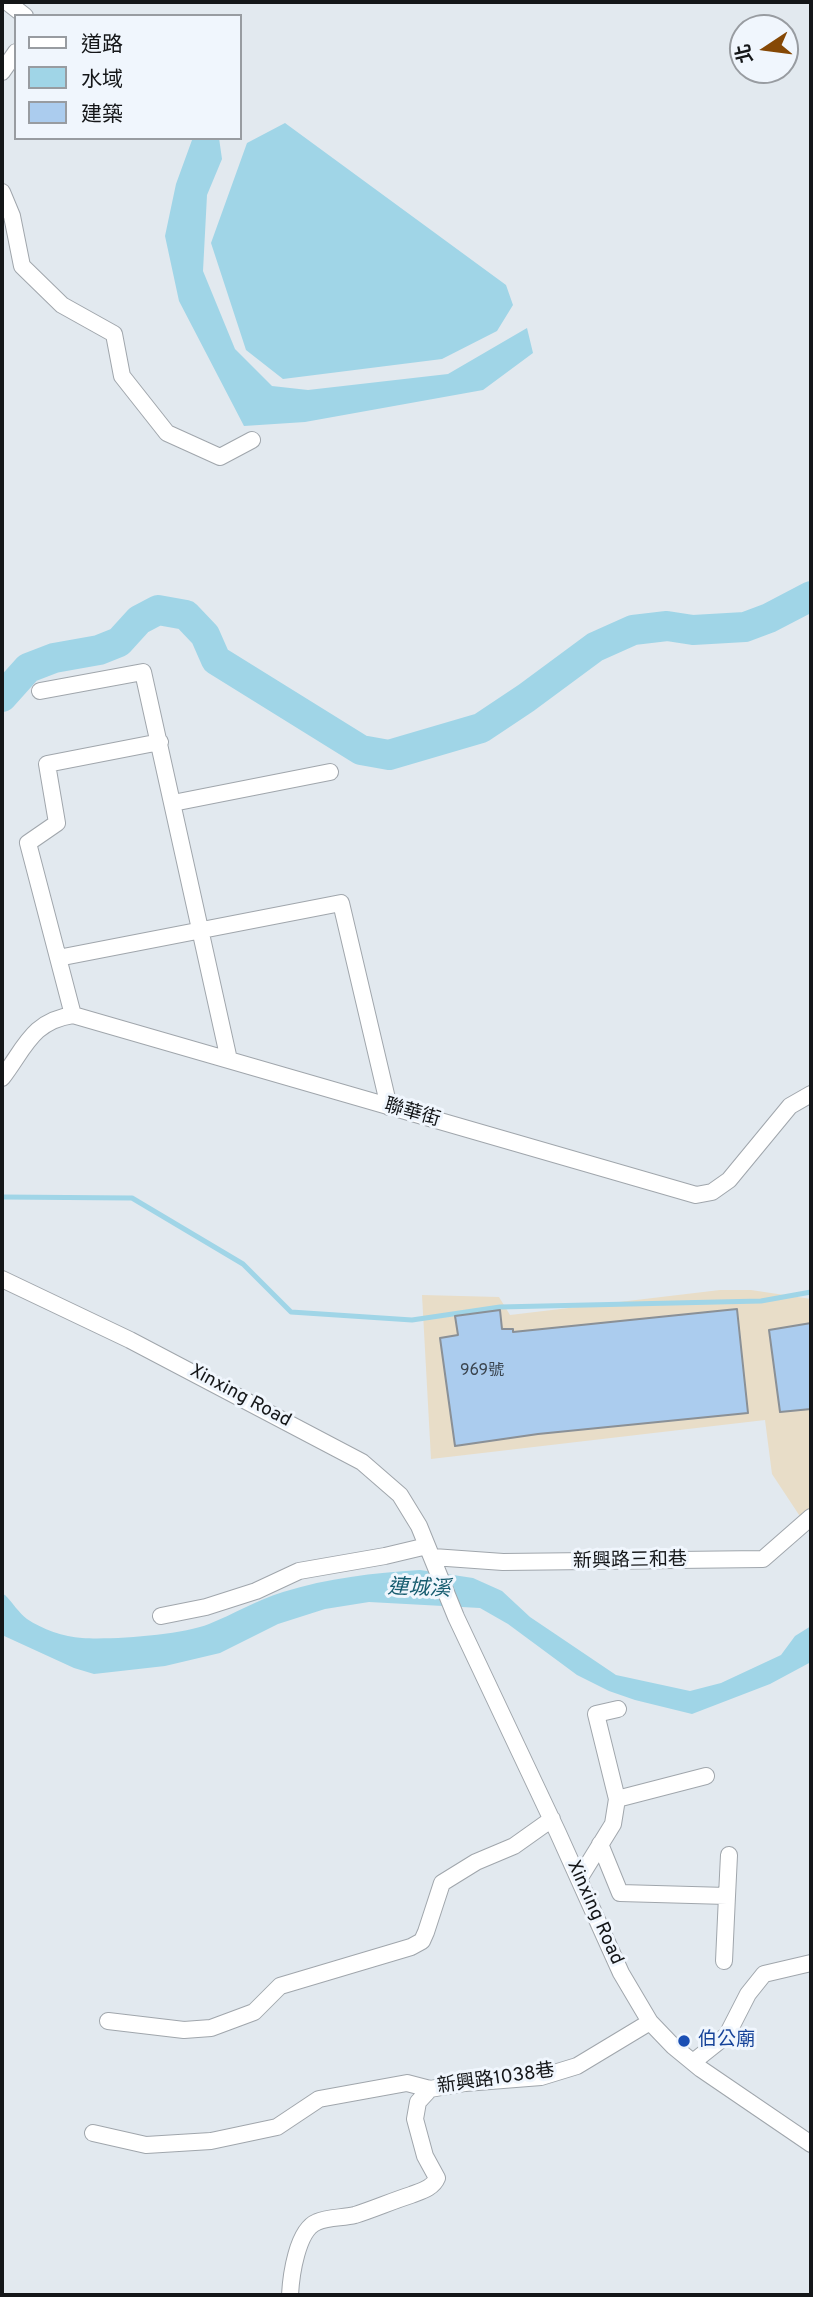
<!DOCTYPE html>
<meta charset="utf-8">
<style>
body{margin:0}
#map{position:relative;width:813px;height:2297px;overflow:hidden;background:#e2e9ef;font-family:Overpass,"Noto Sans TC",sans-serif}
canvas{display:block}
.frame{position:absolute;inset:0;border:4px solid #141618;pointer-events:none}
.legend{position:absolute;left:14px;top:14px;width:228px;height:126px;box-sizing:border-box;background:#f0f6fd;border:2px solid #989ca1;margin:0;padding:9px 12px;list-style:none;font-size:21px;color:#141618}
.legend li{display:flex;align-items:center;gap:14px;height:35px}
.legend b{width:35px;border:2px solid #989ca1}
.north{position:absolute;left:729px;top:14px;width:70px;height:70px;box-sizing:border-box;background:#f0f6fd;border:2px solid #989ca1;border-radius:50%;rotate:257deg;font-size:19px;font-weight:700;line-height:28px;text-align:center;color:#141618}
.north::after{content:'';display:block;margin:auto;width:24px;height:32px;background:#854805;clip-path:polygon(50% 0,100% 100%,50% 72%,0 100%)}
</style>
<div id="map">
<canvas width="813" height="2297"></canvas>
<div class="frame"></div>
<ul class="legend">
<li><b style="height:9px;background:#fff"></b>道路</li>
<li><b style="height:19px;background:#a0d5e7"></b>水域</li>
<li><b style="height:19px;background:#abccee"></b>建築</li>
</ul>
<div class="north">北</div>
</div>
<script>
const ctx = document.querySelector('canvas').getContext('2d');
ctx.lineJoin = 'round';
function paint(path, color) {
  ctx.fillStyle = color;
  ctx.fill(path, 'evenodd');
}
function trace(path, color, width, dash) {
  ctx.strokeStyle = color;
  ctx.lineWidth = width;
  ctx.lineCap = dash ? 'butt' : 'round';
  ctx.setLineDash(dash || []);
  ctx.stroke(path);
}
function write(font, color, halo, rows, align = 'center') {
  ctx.font = font + ' Overpass,"Noto Sans TC",sans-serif';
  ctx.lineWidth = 6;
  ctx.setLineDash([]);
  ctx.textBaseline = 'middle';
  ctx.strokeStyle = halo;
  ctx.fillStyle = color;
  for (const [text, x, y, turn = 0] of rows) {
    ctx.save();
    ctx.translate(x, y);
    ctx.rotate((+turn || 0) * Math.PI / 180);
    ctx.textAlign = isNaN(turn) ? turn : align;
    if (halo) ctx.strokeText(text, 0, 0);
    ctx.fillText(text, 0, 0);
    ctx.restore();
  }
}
paint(new Path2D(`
 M720 1290H751L811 1299V1533L772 1474 765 1420 431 1459 422 1295 499 1297 510 1315Z`), '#e8ddc8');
paint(new Path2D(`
 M285 123 506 285 513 305 497 331 442 359 283 379 246 350 211 243 247 143Z
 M194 138H219L222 159 207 195 203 271 235 349 272 386 308 390 448 374 527 328 533 353 483 390 305 422 244 426 179 301 165 236 176 184 192 140Z
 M420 1570 473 1578 502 1591 530 1617 616 1675 690 1691 721 1683 781 1655 795 1636 811 1626V1662L770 1684 692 1714 635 1700 609 1691 577 1675 508 1624 480 1608 369 1602 325 1609 278 1624 220 1653 165 1666 94 1674 74 1668 2 1635V1594L5 1595C12 1602 19 1613 27 1619 42 1629 64 1637 82 1638 112 1640 182 1635 209 1624 234 1614 257 1600 283 1592 328 1578 373 1573 420 1570Z`), '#a0d5e7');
trace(new Path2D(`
 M2 1197 132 1198 243 1264 291 1312 412 1320 500 1307 761 1301 811 1292`), '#a0d5e7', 5);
trace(new Path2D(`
 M2 697 28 668 54 658 99 650 119 642 139 620 158 610 186 615 205 635 216 660 361 750 389 755 481 728 526 698 595 647 633 630 667 626 693 630 745 627 769 618 811 596`), '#a0d5e7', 30);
const building = new Path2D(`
 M737 1309 748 1413 538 1434 455 1446 440 1338 458 1335 455 1316 500 1310 502 1329H513V1332Z
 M811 1323V1409L780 1412 769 1330Z`);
paint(building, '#abccee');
trace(building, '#8a9096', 2);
const minor = new Path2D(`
 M7 2 25 16
 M2 72 16 52
 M2 192 12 216 22 266 62 305 114 334 122 376 167 433 220 457 252 440
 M40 691 143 672 229 1060
 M173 803 330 772
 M58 958 341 903 389 1107
 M73 1015 28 843 57 823 47 764 160 742
 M2 1078C25 1048 32 1021 73 1015L696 1195 712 1192 729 1180 790 1106 811 1094
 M2 1279 130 1340 362 1462 400 1495 419 1526 456 1617 558 1833 621 1973 650 2022 673 2046 701 2069 811 2144
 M433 1557 503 1562 763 1559 811 1517
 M161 1616 206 1607 256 1591 299 1571 385 1556 427 1546
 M617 1799 706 1776
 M600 1844 620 1893 727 1896 724 1961
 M579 1879 613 1824 617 1799 596 1714 618 1709
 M727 1896 729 1855
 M108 2021 184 2030 211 2028 254 2012 280 1986 411 1947 422 1941 426 1932 442 1883 476 1862 514 1846 552 1819
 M693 2062 727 2035 748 1994 764 1974 811 1963
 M93 2133 146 2145 211 2141 277 2127 319 2099 407 2083 430 2089
 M290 2295C291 2276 297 2230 317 2222 328 2217 343 2218 355 2215 374 2209 392 2201 411 2195 421 2191 433 2188 437 2178L425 2156 415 2119 418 2102 430 2089 465 2083 541 2077 577 2066 650 2022`);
trace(minor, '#a0a6ac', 18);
trace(minor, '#fff', 16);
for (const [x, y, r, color] of [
 [684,2041,7,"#1a4fb4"]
]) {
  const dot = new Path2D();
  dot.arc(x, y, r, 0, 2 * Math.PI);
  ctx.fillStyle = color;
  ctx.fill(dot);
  trace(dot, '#f0f6fd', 2.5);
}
write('16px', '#3a444e', null, [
 ["969號",482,1372]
]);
write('19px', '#141618', '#f0f6fd', [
 ["聯華街",412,1114,16],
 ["Xinxing Road",240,1397,28],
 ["新興路三和巷",630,1562,-1],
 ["Xinxing Road",594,1913,66],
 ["新興路1038巷",496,2080,-8]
]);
write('19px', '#164399', '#f0f6fd', [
 ["伯公廟",698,2041]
], 'left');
write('italic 21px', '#165c6f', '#f0f6fd', [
 ["連城溪",419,1590,2]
]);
</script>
